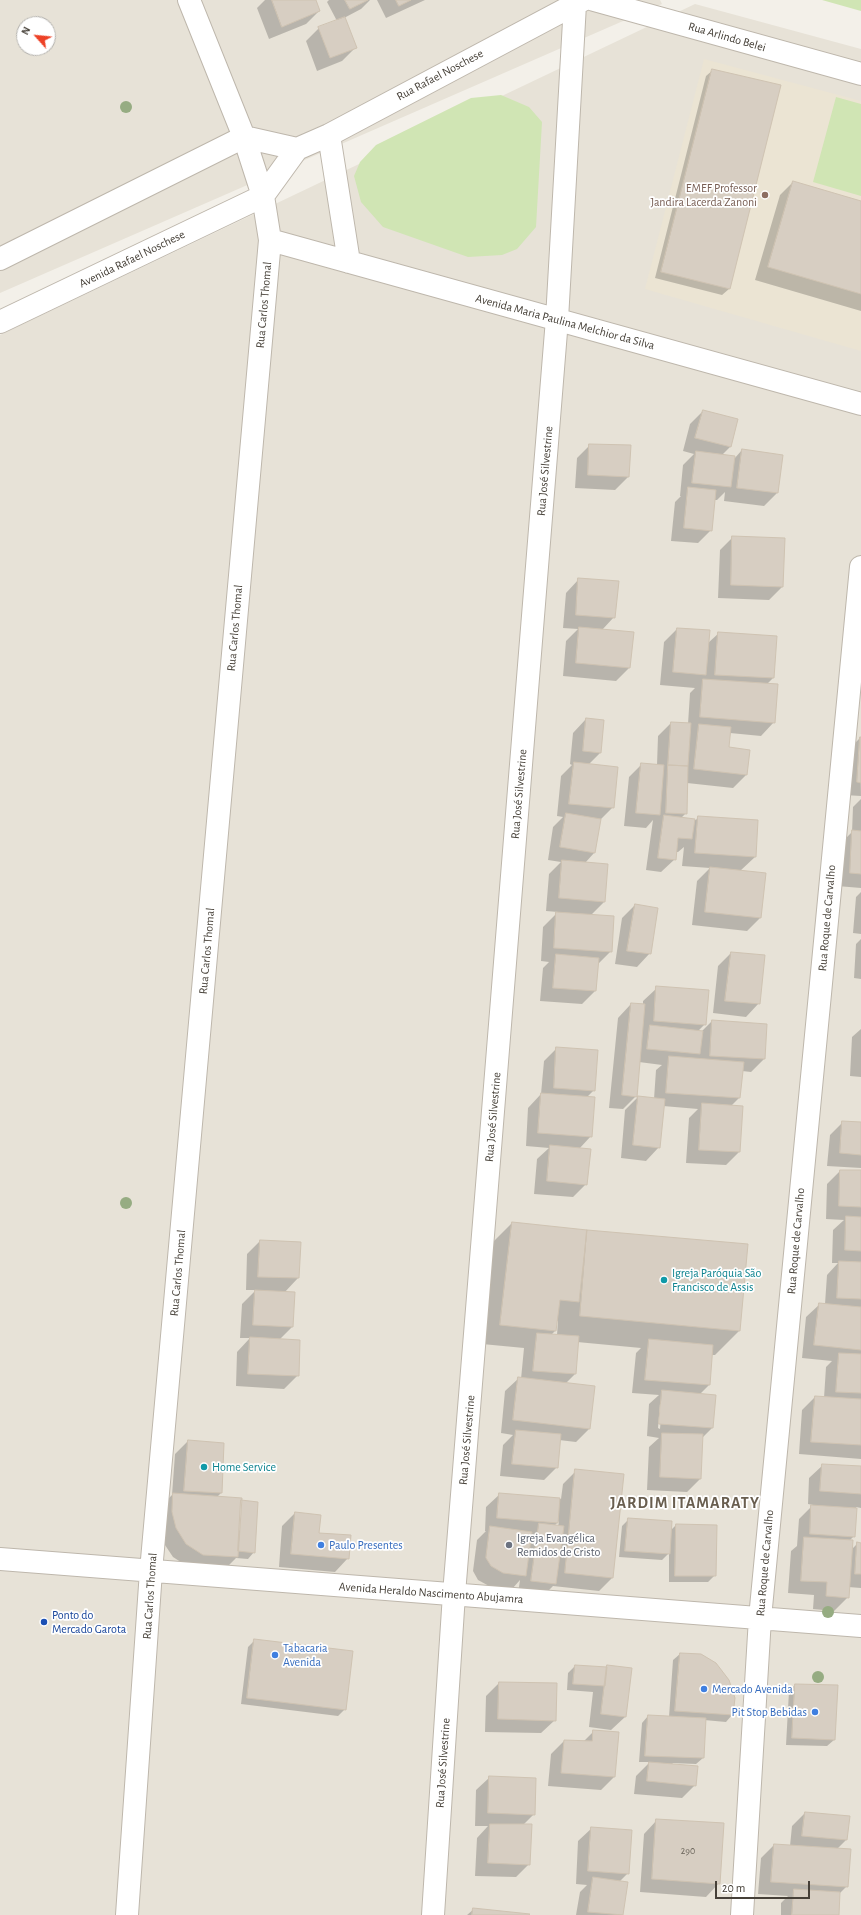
<!DOCTYPE html>
<meta charset="utf-8">
<style>
body{margin:0}
#map{position:relative;width:861px;height:1915px;overflow:hidden;background:#f3f0e9;font-family:"Alegreya Sans",sans-serif}
canvas{display:block}
.north{position:absolute;left:16px;top:16px;width:40px;height:40px;box-sizing:border-box;background:#fff;border:1px solid #b5b3af;border-radius:50%;rotate:297deg;font-size:11px;font-weight:700;line-height:16px;text-align:center;color:#464038}
.north::after{content:'';display:block;margin:auto;width:14px;height:18px;background:#ed4126;clip-path:polygon(50% 0,100% 100%,50% 72%,0 100%)}
.scale{position:absolute;left:715px;top:1881px;width:95px;height:18px;box-sizing:border-box;border:2px solid #464038;border-top:0;padding-left:5px;font-size:12px;line-height:14px;white-space:nowrap;color:#464038;-webkit-text-stroke:3px #fff;paint-order:stroke}
</style>
<div id="map">
<canvas width="861" height="1915"></canvas>
<div class="north">N</div>
<div class="scale">20 m</div>
</div>
<script>
const ctx = document.querySelector('canvas').getContext('2d');
ctx.lineJoin = 'round';
function paint(path, color) {
  ctx.fillStyle = color;
  ctx.fill(path, 'evenodd');
}
function trace(path, color, width, dash) {
  ctx.strokeStyle = color;
  ctx.lineWidth = width;
  ctx.lineCap = dash ? 'butt' : 'round';
  ctx.setLineDash(dash || []);
  ctx.stroke(path);
}
function write(font, color, halo, rows, align = 'center') {
  ctx.font = font + ' "Alegreya Sans",sans-serif';
  ctx.lineWidth = 3.5;
  ctx.setLineDash([]);
  ctx.textBaseline = 'middle';
  ctx.strokeStyle = halo;
  ctx.fillStyle = color;
  for (const [text, x, y, turn = 0] of rows) {
    ctx.save();
    ctx.translate(x, y);
    ctx.rotate((+turn || 0) * Math.PI / 180);
    ctx.textAlign = isNaN(turn) ? turn : align;
    if (halo) ctx.strokeText(text, 0, 0);
    ctx.fillText(text, 0, 0);
    ctx.restore();
  }
}
paint(new Path2D(`
 M0 0H660L662 4 0 293ZM24 24H48V48H24Z
 M695 4 861 49V1915H0V335Z`), '#e7e2d7');
paint(new Path2D(`
 M704 59 861 101V351L645 289Z`), '#ebe4d3');
paint(new Path2D(`
 M822 0H861V11Z
 M501 95 529 107 542 122 536 227 517 249 502 255 468 257 383 227 361 202 354 176 360 162 376 145 471 98Z
 M836 97 861 104V196L813 182Z`), '#d0e5b4');
paint(new Path2D(`
 M265 0H315L319 11 306 24 269 39 257 8Z
 M329 0H370L361 9 344 18 355 48 342 61 317 71 306 41 319 28 337 21 327 2Z
 M377 0H425L386 18Z
 M713 70 729 289 722 295 655 278 706 76Z
 M793 182 861 202V311L755 280 780 195Z
 M703 411 730 447 722 455 734 459 742 450 777 493 764 506 724 501 725 492 717 500H714L711 530 698 543 671 541 675 502 681 496H680L683 465 694 454 683 451 690 424Z
 M590 445 628 477 615 490 575 488 577 458Z
 M733 537 782 587 769 600 718 598 720 550Z
 M579 579 614 617 602 630 629 668 616 681 563 676 566 641 578 629 563 628 566 593Z
 M677 629 708 643 719 633 773 678 767 684 774 722 761 736 730 733 728 748 746 775 733 788 687 783 686 813 681 818 696 820 698 817 755 857 740 871 765 874 760 918 747 931 692 925 697 881 710 868 682 866 684 847 678 852H676L675 859 661 872 646 870 653 820 646 828 624 826 629 777 642 764 657 765 658 736 671 723 688 724 690 693 695 688 660 685 664 642Z
 M586 719 600 753 588 765 613 807 600 820 594 853 585 863 604 902 590 916 611 951 598 964 595 991 582 1004 540 1001 543 968 549 962 541 961 543 927 558 912 546 911 549 874 561 862 548 860 553 827 563 817 557 816 561 776 572 765 570 764 573 733Z
 M860 738 861 796 844 795 847 751Z
 M861 799V888L837 886 840 844 852 832 853 807Z
 M861 892V934L853 933 856 897Z
 M635 905 650 953 637 967 615 964 622 918Z
 M861 939V979L854 978 856 944Z
 M731 953 759 1003 746 1017 713 1013 718 966Z
 M657 988 705 1024 698 1031H702L712 1021 764 1059 751 1072 742 1071 739 1098 731 1106 742 1107 739 1152 726 1165 686 1163 689 1118 698 1109 663 1106 659 1147 646 1161 621 1158 625 1110 638 1097 654 1099 656 1070 662 1065 639 1062 636 1096 623 1109 609 1108 618 1018 631 1004 643 1005V1001Z
 M861 1029V1077L850 1076 852 1037Z
 M557 1048 594 1090 587 1097 591 1136 579 1149 586 1184 573 1197 534 1194 537 1159 549 1148 526 1146 528 1108 541 1094 544 1061Z
 M843 1122 861 1123V1168L827 1166 830 1135Z
 M840 1171H861V1459L799 1454 802 1410 815 1397 824 1398 826 1367 832 1361 802 1358 806 1317 820 1304H825L827 1275 838 1263H832L833 1230 844 1220 826 1219 827 1184Z
 M512 1223 587 1231 739 1331 715 1355H711L709 1385 699 1395 714 1396 712 1428 702 1438 700 1479 687 1492 647 1490 649 1447 659 1438 647 1436 649 1404 659 1395 632 1393 636 1353 641 1348 577 1342 575 1374 565 1384 589 1429 576 1442 559 1440 557 1467 544 1480 500 1476 503 1445 513 1435 501 1433 505 1391 519 1378 521 1379 524 1348 482 1344 493 1242ZM556 1321H558L557 1335H551L555 1331ZM660 1404H662L660 1429 658 1428Z
 M260 1241 300 1242 298 1278 284 1293 292 1327 279 1340 298 1375 284 1389 236 1386 237 1352 250 1338H240L242 1304 256 1290H246L247 1254Z
 M188 1441 221 1493 217 1497 254 1552 248 1559 236 1558 224 1570 190 1568 173 1557 163 1542 160 1507 172 1495 175 1454Z
 M823 1465 861 1467V1508L856 1507 854 1536 849 1541 851 1550 858 1543 861 1544V1588L848 1587V1597L834 1611 813 1609 814 1595 788 1593 791 1551 797 1546 799 1519 813 1505 808 1504 809 1478Z
 M576 1471 612 1578 599 1591 553 1586 542 1597 518 1594 520 1580 512 1589 489 1586 478 1580 473 1571 477 1540 486 1531H485L486 1507 500 1494 561 1499 563 1484ZM559 1521 558 1527 554 1526Z
 M295 1513 348 1558 335 1572 279 1567 282 1526Z
 M629 1519 671 1530 676 1525 715 1575 708 1582H669V1553L662 1560 619 1557 622 1526Z
 M255 1640 345 1709 338 1716 241 1704 248 1647Z
 M680 1654 734 1698 732 1715 726 1722 704 1720 703 1758 696 1764 672 1763 695 1785 682 1798 634 1794 636 1776 650 1762H639L642 1723 648 1716 669 1717 673 1660Z
 M575 1666 605 1668 607 1666 625 1717 611 1730 589 1727 593 1692 567 1690 568 1673Z
 M499 1683 555 1720 541 1733 485 1732 486 1696Z
 M795 1685 834 1740 827 1746 786 1745 789 1691Z
 M594 1731 614 1777 601 1790 548 1786 551 1754 564 1741 583 1742Z
 M490 1777 534 1814 523 1825 529 1864 516 1877 475 1876 477 1838 488 1826H475L476 1790Z
 M805 1813 849 1817 846 1840 837 1849 847 1886 839 1894 838 1915H781V1903L788 1896 758 1894 761 1858 774 1845 790 1846 792 1826Z
 M657 1820 719 1883 706 1897 640 1892 644 1834Z
 M592 1828 628 1873 619 1882 627 1883 622 1915H576L580 1892 587 1885 576 1884 578 1841Z
 M474 1909 528 1915H467Z`), '#0003');
const building = new Path2D(`
 M272 0H316L320 11 282 27Z
 M345 0H368L350 9Z
 M396 0H411L399 6Z
 M345 17 357 48 330 58 318 27Z
 M712 69 781 85 730 289 661 272Z
 M793 181 861 201V294L768 267Z
 M703 410 738 419 731 447 695 438Z
 M589 444 631 445 629 477 588 475Z
 M742 449 783 455 778 493 737 488Z
 M696 451 735 456 731 487 692 483Z
 M688 487 716 490 712 531 684 528Z
 M732 536 785 538 783 587 731 585Z
 M578 578 619 581 615 618 576 615Z
 M579 627 634 632 630 668 576 663Z
 M677 628 710 630 706 675 673 672Z
 M718 632 777 636 774 678 715 675Z
 M703 679 778 684 775 723 700 717Z
 M586 718 604 720 601 753 583 751Z
 M671 722 691 723 688 766 668 765Z
 M699 724 731 727 729 747 750 750 747 775 694 769Z
 M860 737H861V783L857 782Z
 M574 762 618 767 614 808 569 804Z
 M641 763 664 765 660 815 636 813Z
 M668 765 688 766 687 814 666 813Z
 M566 813 601 819 595 853 560 847Z
 M664 815 695 819 692 839 678 838 676 860 658 858Z
 M698 816 758 820 756 857 695 853Z
 M852 830 861 831V874L850 873Z
 M562 860 608 864 605 902 559 898Z
 M710 867 766 873 761 918 705 912Z
 M635 904 658 908 651 954 627 951Z
 M556 912 614 916 612 952 554 948Z
 M731 952 765 955 760 1004 725 1001Z
 M556 954 599 958 596 991 553 988Z
 M656 986 709 990 706 1025 654 1021Z
 M631 1003 645 1004 637 1097 622 1095Z
 M712 1020 767 1024 765 1059 710 1056Z
 M650 1025 703 1031 700 1054 647 1049Z
 M556 1047 598 1050 595 1091 554 1088Z
 M669 1056 744 1062 740 1098 666 1093Z
 M541 1093 595 1097 592 1137 538 1133Z
 M638 1096 665 1099 660 1148 633 1145Z
 M702 1103 743 1106 740 1152 699 1150Z
 M842 1121 861 1122V1155L840 1153Z
 M550 1145 591 1149 587 1185 547 1181Z
 M840 1170H861V1207L839 1206Z
 M846 1216 861 1217V1251L845 1250Z
 M512 1222 587 1230 579 1302 560 1300 556 1331 500 1325Z
 M587 1230 748 1244 740 1331 580 1316Z
 M260 1240 301 1242 299 1278 258 1277Z
 M839 1261 861 1262V1299L837 1298Z
 M255 1290 295 1292 293 1327 253 1325Z
 M819 1303 861 1307V1350L814 1345Z
 M537 1333 579 1336 576 1374 533 1371Z
 M250 1337 300 1340 299 1376 248 1374Z
 M649 1339 713 1345 710 1385 645 1380Z
 M839 1353 861 1354V1393L836 1392Z
 M518 1377 595 1386 590 1429 513 1420Z
 M662 1390 716 1395 713 1428 659 1424Z
 M815 1396 861 1399V1445L811 1442Z
 M516 1430 561 1434 558 1468 512 1464Z
 M662 1433 703 1434 701 1479 660 1477Z
 M188 1440 224 1443 222 1493 184 1491Z
 M822 1464 861 1466V1494L820 1491Z
 M575 1469 624 1474 613 1578 565 1573Z
 M173 1493 242 1498 238 1557 203 1555 186 1544 176 1528 172 1512Z
 M499 1493 560 1498 558 1523 497 1518Z
 M241 1500 258 1502 255 1553 238 1551Z
 M811 1505 857 1508 855 1537 810 1534Z
 M295 1512 321 1515 319 1533 351 1535 349 1559 291 1554Z
 M628 1518 672 1521 670 1554 625 1551Z
 M539 1523 564 1526 556 1584 531 1581Z
 M676 1524 717 1525 716 1576H675Z
 M490 1526 532 1532 526 1576 503 1573 491 1566 486 1558Z
 M804 1537 853 1540 849 1598 826 1596 827 1582 801 1581Z
 M857 1542 861 1543V1574H855Z
 M254 1639 353 1651 346 1710 247 1698Z
 M680 1653 701 1654 716 1663 729 1680 735 1698 733 1715 675 1711Z
 M575 1665 607 1667 605 1686 573 1684Z
 M607 1665 632 1668 626 1717 601 1714Z
 M499 1682 557 1683 556 1721 498 1719Z
 M795 1684 838 1685 835 1740 792 1738Z
 M648 1715 706 1718 704 1758 645 1756Z
 M593 1730 619 1732 615 1777 561 1773 564 1740 592 1741Z
 M649 1762 698 1766 696 1786 647 1781Z
 M489 1776 536 1778 535 1815 488 1813Z
 M805 1812 850 1816 847 1840 802 1836Z
 M656 1819 724 1823 720 1884 652 1879Z
 M490 1824H532L530 1865 488 1863Z
 M591 1827 632 1830 629 1874 588 1871Z
 M774 1844 851 1849 848 1887 771 1882Z
 M593 1877 628 1882 623 1915 588 1912Z
 M794 1889 840 1892 839 1915H792Z
 M473 1908 530 1914 529 1915H472Z`);
paint(building, '#d7cec2');
trace(building, '#cfc3b2', 1);
const minor = new Path2D(`
 M594 0 861 74
 M329 135 349 262
 M244 137 297 149
 M270 240 861 404
 M0 259 244 137
 M0 322 263 196 297 149 329 135 583 0
 M0 1559 861 1626
 M127 1915 151 1571 270 240 263 196 244 137 189 0
 M433 1915 454 1594 557 319 575 4 573 0
 M742 1915 760 1618 861 567`);
trace(minor, '#beb7ac', 24);
trace(minor, '#fff', 22);
ctx.fillStyle = '#96ac82';
for (const [x, y] of [
 [126,107],
 [126,1203],
 [828,1612],
 [818,1677]
]) {
  ctx.beginPath();
  ctx.arc(x, y, 6, 0, 2 * Math.PI);
  ctx.fill();
}
for (const [x, y, r, color] of [
 [765,195,4,"#8d6e63"],
 [664,1280,4,"#0f9aa8"],
 [204,1467,4,"#0f9aa8"],
 [321,1545,4,"#3f7fe0"],
 [509,1545,4,"#6b7280"],
 [44,1622,4,"#1a4fb4"],
 [275,1655,4,"#3f7fe0"],
 [704,1689,4,"#3f7fe0"],
 [815,1712,4,"#3f7fe0"]
]) {
  const dot = new Path2D();
  dot.arc(x, y, r, 0, 2 * Math.PI);
  ctx.fillStyle = color;
  ctx.fill(dot);
  trace(dot, '#fff', 1.5);
}
write('10px', '#6a645a', null, [
 ["290",688,1851]
]);
write('12px', '#464038', '#fff', [
 ["Rua Arlindo Belei",727,37,16],
 ["Rua Rafael Noschese",440,75,-28],
 ["Avenida Rafael Noschese",132,259,-26],
 ["Rua Carlos Thomal",264,305,-85],
 ["Avenida Maria Paulina Melchior da Silva",565,322,15],
 ["Rua José Silvestrine",545,471,-85],
 ["Rua Carlos Thomal",235,628,-85],
 ["Rua José Silvestrine",519,794,-85],
 ["Rua Roque de Carvalho",827,918,-85],
 ["Rua Carlos Thomal",207,951,-85],
 ["Rua José Silvestrine",493,1117,-85],
 ["Rua Roque de Carvalho",796,1241,-85],
 ["Rua Carlos Thomal",178,1273,-85],
 ["Rua José Silvestrine",467,1440,-85],
 ["Rua Roque de Carvalho",765,1563,-85],
 ["Avenida Heraldo Nascimento Abujamra",431,1593,4],
 ["Rua Carlos Thomal",150,1596,-86],
 ["Rua José Silvestrine",443,1763,-86]
]);
write('12px', '#785e54', '#fff', [
 ["EMEF Professor",757,188],
 ["Jandira Lacerda Zanoni",757,202]
], 'right');
write('12px', '#0d838f', '#fff', [
 ["Igreja Paróquia São",672,1273],
 ["Francisco de Assis",672,1287],
 ["Home Service",212,1467]
], 'left');
write('12px', '#5b616d', '#fff', [
 ["Igreja Evangélica",517,1538],
 ["Remidos de Cristo",517,1552]
], 'left');
write('12px', '#366cbe', '#fff', [
 ["Paulo Presentes",329,1545],
 ["Tabacaria",283,1648],
 ["Avenida",283,1662],
 ["Mercado Avenida",712,1689],
 ["Pit Stop Bebidas",807,1712,"right"]
], 'left');
write('12px', '#164399', '#fff', [
 ["Ponto do",52,1615],
 ["Mercado Garota",52,1629]
], 'left');
ctx.letterSpacing = '1px';
write('bold 16px', '#695e4f', '#fff', [
 ["JARDIM ITAMARATY",685,1503]
]);
ctx.letterSpacing = '0px';
</script>
